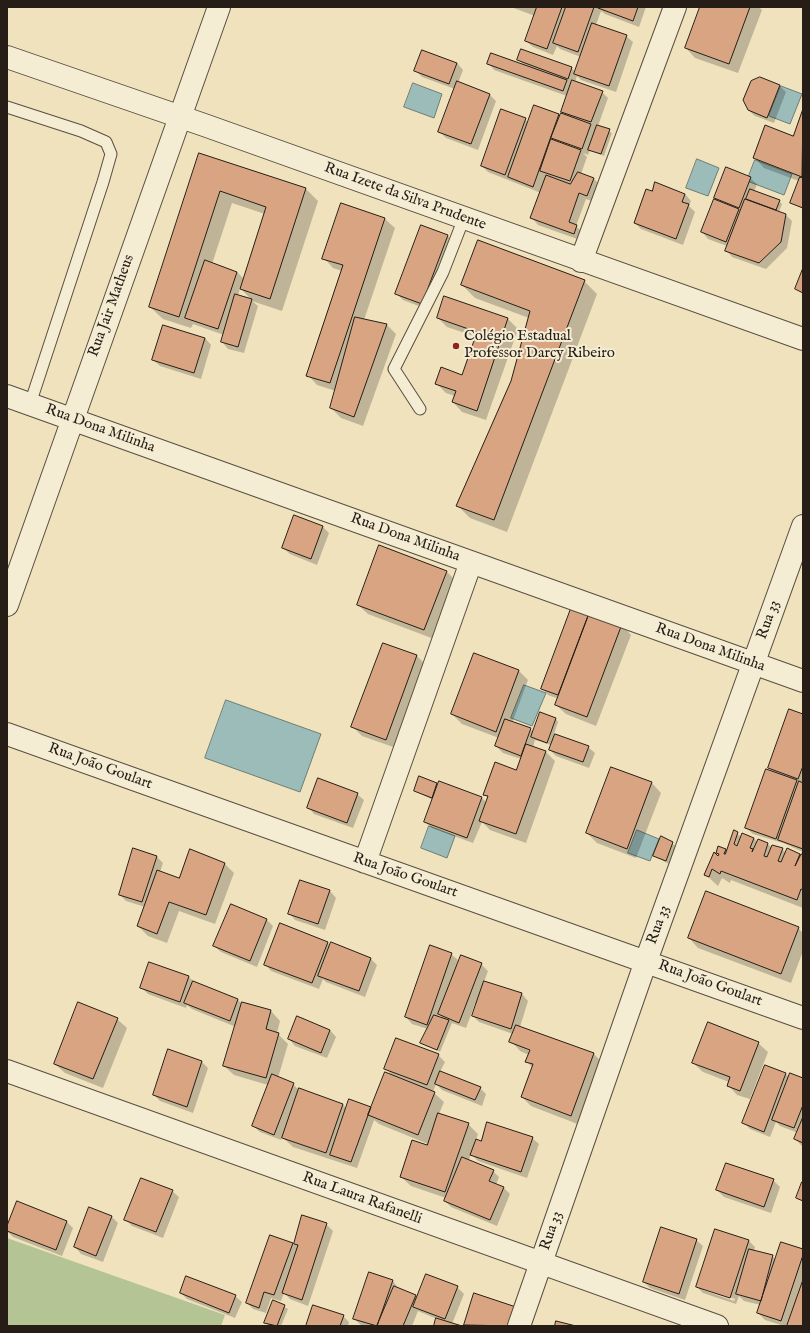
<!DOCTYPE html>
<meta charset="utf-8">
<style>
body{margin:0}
#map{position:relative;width:810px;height:1333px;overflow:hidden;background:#efe2bd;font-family:"IM FELL English",serif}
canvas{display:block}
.frame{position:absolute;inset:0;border:8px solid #261e16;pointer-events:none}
</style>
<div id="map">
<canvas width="810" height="1333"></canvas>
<div class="frame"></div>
</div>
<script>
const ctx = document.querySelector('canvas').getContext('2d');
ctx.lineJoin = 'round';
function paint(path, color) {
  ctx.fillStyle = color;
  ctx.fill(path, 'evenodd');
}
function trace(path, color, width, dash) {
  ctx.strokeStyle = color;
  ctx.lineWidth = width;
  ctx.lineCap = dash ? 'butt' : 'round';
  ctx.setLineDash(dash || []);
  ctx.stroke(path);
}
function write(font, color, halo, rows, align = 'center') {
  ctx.font = font + ' "IM FELL English",serif';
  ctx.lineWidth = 4;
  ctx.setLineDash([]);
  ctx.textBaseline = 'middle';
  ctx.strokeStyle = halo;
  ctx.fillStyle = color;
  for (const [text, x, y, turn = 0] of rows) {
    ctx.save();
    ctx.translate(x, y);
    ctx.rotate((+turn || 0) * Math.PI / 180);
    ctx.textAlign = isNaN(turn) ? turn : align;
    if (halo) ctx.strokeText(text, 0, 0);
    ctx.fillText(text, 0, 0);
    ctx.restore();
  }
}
paint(new Path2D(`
 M7 1238 225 1315 221 1326H7Z`), '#b4c495');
const water = new Path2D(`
 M413 83 442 94 434 118 404 107Z
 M781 86 802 94 790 124 769 116Z
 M697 159 719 168 708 196 686 188Z
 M755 160 792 174 784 195 747 181Z
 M524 685 546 693 532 726 511 718Z
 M226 700 321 734 300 792 205 758Z
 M429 826 455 836 447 858 421 848Z
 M637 830 659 839 650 861 628 853Z`);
paint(water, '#9bbcb8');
trace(water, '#6c7d77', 1);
paint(new Path2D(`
 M511 7H646L639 27 605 14 601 11 596 25 626 36 633 42 616 92 581 80 577 76 575 82 602 92 608 98 598 126 612 133 604 156 590 150 588 155 583 153 587 157 581 174 594 179 600 185 594 202 586 199 576 226 583 233 580 240 538 225 532 218 541 193 488 172 482 166 525 119 528 123 559 115 560 116H566L562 111 567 96 494 70 488 63 524 65 518 60 572 68 575 72 581 57 560 49 557 46 553 55 533 47 526 41 535 16Z
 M701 7H759L762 10 738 73 695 58 686 48Z
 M457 63 463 70 458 83 490 95 496 101 478 150 446 138 439 131 455 89 422 77 416 71Z
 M780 86 786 92 774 123 755 116 748 110Z
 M803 112V209L791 203 799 181 764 168 755 158 794 137Z
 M200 154 306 189 318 201 282 311 252 301 258 306 244 353 228 349 222 342 224 335 193 324 191 328 163 319 150 307ZM232 203 265 214 244 279 237 272 212 264ZM240 288 252 300 238 296Z
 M726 169 750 178 757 184 754 192 779 201 782 204 779 212 786 215 792 221 787 248 766 269 732 257 726 250 727 246 708 239 702 232Z
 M685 194 691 201 689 206 695 212 683 245 641 229 635 223Z
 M342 204 385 219 395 228 364 320 387 325 396 334 363 426 341 418 331 408 336 391 317 385 308 375 342 271 333 268 324 258Z
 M448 236 454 243 429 310 403 300 396 293Z
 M584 281 597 294 507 532 470 518 458 506 512 382 529 318 475 298 462 285Z
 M445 297 508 319 518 329 486 420 462 412 453 402 455 396 446 393 436 383 463 376 477 337 447 327 438 318Z
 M205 338 211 345 201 379 160 366 153 360Z
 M323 527 329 533 317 565 290 554 283 548Z
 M446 571 456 581 434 639 368 614 358 605Z
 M573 607 622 625 631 635 596 726 566 714 556 705 559 699 548 695 542 688Z
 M384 644 417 656 427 666 396 748 362 736 353 727Z
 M519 671 528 680 512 723 530 729 534 732 556 719 558 722 554 734 588 747 595 753 589 768 556 756 550 750 551 745 535 740 533 747 546 752 555 761 526 843 490 830 482 822 473 843 432 828 425 822 433 800 415 791 420 778 439 786 482 798 487 803 488 798 485 794 517 771 521 759 503 753 496 746 499 738 462 724 452 714Z
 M803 715V852L783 843 753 834 746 828 774 773 769 768Z
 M612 768 652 783 661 793 636 858 597 843 587 833Z
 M357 794 364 800 353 828 314 814 308 807Z
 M735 832 741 837 754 838 757 842 758 840 768 844 772 848 782 849 786 853 803 855V908L731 880 730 883 722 878 718 886 706 875 719 857V855L717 853 725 850 727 852Z
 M661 838 676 846 669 864 654 856Z
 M156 856 163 863 160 872 180 879 224 863 234 873 215 924 179 911 167 943 148 936 138 926 145 907 126 901 120 895Z
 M300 881 330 891 336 898 325 930 295 920 289 913Z
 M231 905 267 920 273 926 257 967 221 952 214 946Z
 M280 924 328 943 330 946 331 944 371 959 377 965 365 997 326 982 323 979 319 989 271 971 265 964Z
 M798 928 803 933V951L791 983 698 948 689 938Z
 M451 954 458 960 456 966 481 964 488 971 484 982 522 994 528 1001 520 1027 594 1054 603 1063 580 1125 531 1106 522 1097 533 1068 526 1061 529 1055 520 1051 511 1041 513 1034 479 1022 473 1016 477 1004H475L466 1028 452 1023 440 1052 421 1043 428 1029 412 1024 406 1017ZM439 1015 444 1019 438 1017Z
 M150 963 189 977 194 982 238 1000 242 1004 271 1011 280 1021 277 1033 288 1044 278 1078 293 1084 299 1090 343 1105 347 1109H372L394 1077 386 1069 438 1055 445 1062 440 1072 480 1088 486 1094 482 1106 442 1090 436 1084 433 1092 444 1102 439 1114 468 1124 478 1134 476 1140 481 1142 532 1138 539 1144 527 1178 478 1161 471 1154 469 1160 493 1171 499 1177 496 1185 504 1188 510 1194 497 1226 451 1207 445 1201 446 1198 411 1186 401 1177 428 1144 379 1124 374 1120 357 1168 293 1147 282 1137 281 1140 260 1132 253 1126 268 1085 234 1075 224 1066 236 1027 192 1009 187 1005 186 1008 148 994 141 987Z
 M117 1019 127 1028 103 1088 65 1073 55 1064Z
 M330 1030 336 1037 327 1058 295 1046 289 1039Z
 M758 1043 768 1052 750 1099 737 1095 728 1085 729 1082 703 1072 693 1063Z
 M202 1062 208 1068 193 1113 160 1101 154 1095Z
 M765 1066 786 1074 789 1077 803 1079V1147L795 1139 798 1133 780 1126 776 1122 770 1137 750 1129 744 1123Z
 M773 1180 780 1187 771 1213 724 1197 717 1190Z
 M172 1191 179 1197 163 1238 132 1226 126 1220Z
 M17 1202 67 1222 73 1228 62 1256 13 1237 7 1231Z
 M111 1216 118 1223 103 1262 81 1254 75 1247Z
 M303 1216 326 1224 333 1231 308 1306 290 1299 284 1293 281 1301 271 1298 266 1313 253 1309 247 1303 292 1244 294 1245Z
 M696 1240 703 1246 685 1300 650 1288 644 1282Z
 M749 1241 755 1247 754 1251 772 1256 776 1260 803 1250V1326H784L765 1320 758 1313 761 1305 744 1301 739 1296 736 1304 703 1293 697 1287ZM703 1288 735 1299 734 1301 703 1290Z
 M393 1281 399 1289 418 1297 457 1287 464 1294 452 1324 459 1326H435L437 1319 418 1311 412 1326 361 1325 354 1319Z
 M181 1293 235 1296 242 1302 235 1318 187 1299Z
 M274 1301 288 1309 281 1326H269L265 1322Z
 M343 1316 349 1322 348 1326H307Z
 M465 1325 522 1326H466Z`), '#0003');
const building = new Path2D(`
 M537 7H562L547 49 525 41Z
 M566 7H594L578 52 553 43Z
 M598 7H638L633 21 598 8Z
 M700 7H750L729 64 685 48Z
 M592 23 627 35 609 86 574 74Z
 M521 49 572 67 568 79 517 60Z
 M422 50 457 63 449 84 414 71Z
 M491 53 567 80 563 91 487 64Z
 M760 77 780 85 767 118 748 110 743 100 751 81Z
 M572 80 603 91 591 122 561 112Z
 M457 81 490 94 471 144 438 132Z
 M534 105 559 114 533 187 508 177Z
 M501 109 526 118 505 175 481 166Z
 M803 109 802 177 753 158 765 125 793 136Z
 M561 113 591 124 582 149 551 138Z
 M597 125 610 129 601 154 588 150Z
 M551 139 581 150 570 181 540 171Z
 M199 153 306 188 270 299 240 289 266 207 220 191 179 317 149 307Z
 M726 167 751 177 739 208 714 198Z
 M578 172 594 178 587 196 579 193 569 222 577 225 574 234 530 218 546 175 570 184Z
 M800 177 803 178V208L790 203Z
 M655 182 685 194 682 202 689 204 676 239 634 223 646 189 652 191Z
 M750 189 780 200 776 210 746 199Z
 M714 199 739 209 726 242 701 232Z
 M745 199 786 214 781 242 759 263 725 251Z
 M341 203 385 218 330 383 306 376 343 265 322 259Z
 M421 225 448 235 422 304 395 294Z
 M478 240 585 280 494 520 456 506 511 381 530 311 461 285Z
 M205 260 237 272 218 329 185 318Z
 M803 268V293L795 289Z
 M235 294 252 299 238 347 221 342Z
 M444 296 508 318 477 411 452 402 456 391 435 384 441 367 462 375 477 332 437 318Z
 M355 317 387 324 354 417 330 408Z
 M163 325 205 338 194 373 152 360Z
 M294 515 323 526 311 559 282 548Z
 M379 545 447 571 424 630 357 605Z
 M572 606 589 613 558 695 541 689Z
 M590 612 622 624 587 717 555 705Z
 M383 643 417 655 386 740 351 727Z
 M474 653 519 670 496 732 451 714Z
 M789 709 803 714V766L798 779 768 768Z
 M540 712 556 718 547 743 531 737Z
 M505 719 531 728 521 756 495 746Z
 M555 734 589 746 583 762 549 750Z
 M526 744 546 751 516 834 479 821 488 796 483 795 495 762 516 770Z
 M611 767 652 782 627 849 586 833Z
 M766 769 797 780 776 839 745 828Z
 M419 776 437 783 432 798 414 791Z
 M318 778 358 793 347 823 307 808Z
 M439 781 482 797 467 838 424 822Z
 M799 781 803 783V849L778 840Z
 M734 830 738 832 734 844 737 846 742 833 754 838 750 848 753 849 752 852 758 839 768 843 764 856 767 857 772 845 783 848 778 861 781 862 787 848 800 854 795 866 801 854H803V890L801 889 797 900 721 871 720 874 712 869 709 877 704 875 714 852 718 856 719 854 716 853 718 846 726 849 724 854H725Z
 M661 836 673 842 666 861 653 856Z
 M133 848 157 856 142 902 119 895Z
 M190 849 225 863 206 915 169 902 157 934 137 926 157 870 179 878Z
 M300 880 330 890 318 924 288 914Z
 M706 891 799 927 781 974 688 938Z
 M231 904 267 919 250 961 213 946Z
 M280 923 328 942 312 983 264 965Z
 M331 942 371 958 359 991 318 976Z
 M430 945 452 953 427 1025 405 1017Z
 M461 955 482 963 459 1023 438 1014Z
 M149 962 189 976 180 1002 140 988Z
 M193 981 238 999 230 1021 184 1003Z
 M484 981 522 993 511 1029 472 1016Z
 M78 1002 118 1018 93 1079 54 1064Z
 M242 1002 271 1010 266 1029 279 1033 266 1078 223 1066Z
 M434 1015 449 1020 437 1050 420 1043Z
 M297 1016 330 1030 321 1053 288 1039Z
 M708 1022 759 1042 740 1091 727 1086 730 1077 692 1063Z
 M516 1025 594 1053 571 1116 521 1097 533 1064 525 1062 530 1050 509 1042Z
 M396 1038 439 1054 427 1085 384 1069Z
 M168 1049 202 1061 187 1107 153 1095Z
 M765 1065 786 1073 764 1132 742 1123Z
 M440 1071 481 1087 475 1100 435 1084Z
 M385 1072 435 1092 418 1135 368 1115Z
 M790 1073 803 1078V1105L794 1128 772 1120Z
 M272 1074 294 1083 274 1135 252 1126Z
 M299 1088 343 1104 326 1153 282 1138Z
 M349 1099 371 1107 351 1162 330 1155Z
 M438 1113 469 1123 445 1192 400 1177 412 1140 427 1145Z
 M803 1117V1143L794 1139Z
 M487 1122 533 1137 521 1172 470 1155 476 1139 481 1141Z
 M462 1157 494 1170 489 1181 504 1187 490 1220 444 1201Z
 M726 1163 774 1179 764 1207 716 1190Z
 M141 1178 173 1190 156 1232 124 1220Z
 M802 1182H803V1201L796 1198Z
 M17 1201 67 1221 56 1250 7 1231V1226Z
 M89 1207 112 1216 96 1256 74 1247Z
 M302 1215 327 1223 302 1300 282 1293 298 1245 294 1244Z
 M661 1227 697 1239 679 1294 643 1282Z
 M715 1229 749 1240 730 1298 696 1287Z
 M270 1235 293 1243 274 1295 264 1292 259 1308 246 1303Z
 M781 1242 803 1249V1255L781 1321 757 1313Z
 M749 1249 773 1255 761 1301 736 1294Z
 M369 1272 393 1280 377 1326 353 1319Z
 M426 1274 458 1286 445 1319 413 1307Z
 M186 1276 236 1295 229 1313 180 1293Z
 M803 1280V1326H787Z
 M394 1286 416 1295 403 1326H377Z
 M474 1293 519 1308 513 1326 464 1325Z
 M273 1300 285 1305 277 1326 264 1323Z
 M313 1305 344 1315 340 1326H306Z
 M436 1318 462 1326H434Z
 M556 1321 576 1326H555Z`);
paint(building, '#d8a482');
trace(building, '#261e16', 1);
const service = new Path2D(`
 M7 107 81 131 106 142 111 154 103 182 30 404
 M420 409 394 369 443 272 464 218`);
const minor = new Path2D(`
 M7 57 207 126 803 339
 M581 261 675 7
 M7 396 803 681
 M7 605 219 7
 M7 734 803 1018
 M365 862 471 562
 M7 1071 717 1326
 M519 1326 646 961 803 526`);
trace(service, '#584f40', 13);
trace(minor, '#584f40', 24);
trace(service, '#f5ecd4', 11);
trace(minor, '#f5ecd4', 22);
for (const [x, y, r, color] of [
 [456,346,4,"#8f2418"]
]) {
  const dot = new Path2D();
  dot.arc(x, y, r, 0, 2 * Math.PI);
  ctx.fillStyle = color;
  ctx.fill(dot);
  trace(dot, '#f5ecd4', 1.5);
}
write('15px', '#261e16', '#f5ecd4', [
 ["Rua Izete da Silva Prudente",405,197,20],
 ["Rua Jair Matheus",112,306,-70],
 ["Rua Dona Milinha",100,429,20],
 ["Rua Dona Milinha",405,538,20],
 ["Rua 33",769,620,-70],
 ["Rua Dona Milinha",710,648,20],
 ["Rua João Goulart",100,767,20],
 ["Rua João Goulart",405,876,19],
 ["Rua 33",659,925,-70],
 ["Rua João Goulart",710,984,20],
 ["Rua Laura Rafanelli",362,1199,20],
 ["Rua 33",552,1231,-71]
]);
write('15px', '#261e16', '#f5ecd4', [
 ["Colégio Estadual",464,337],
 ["Professor Darcy Ribeiro",464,354]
], 'left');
</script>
